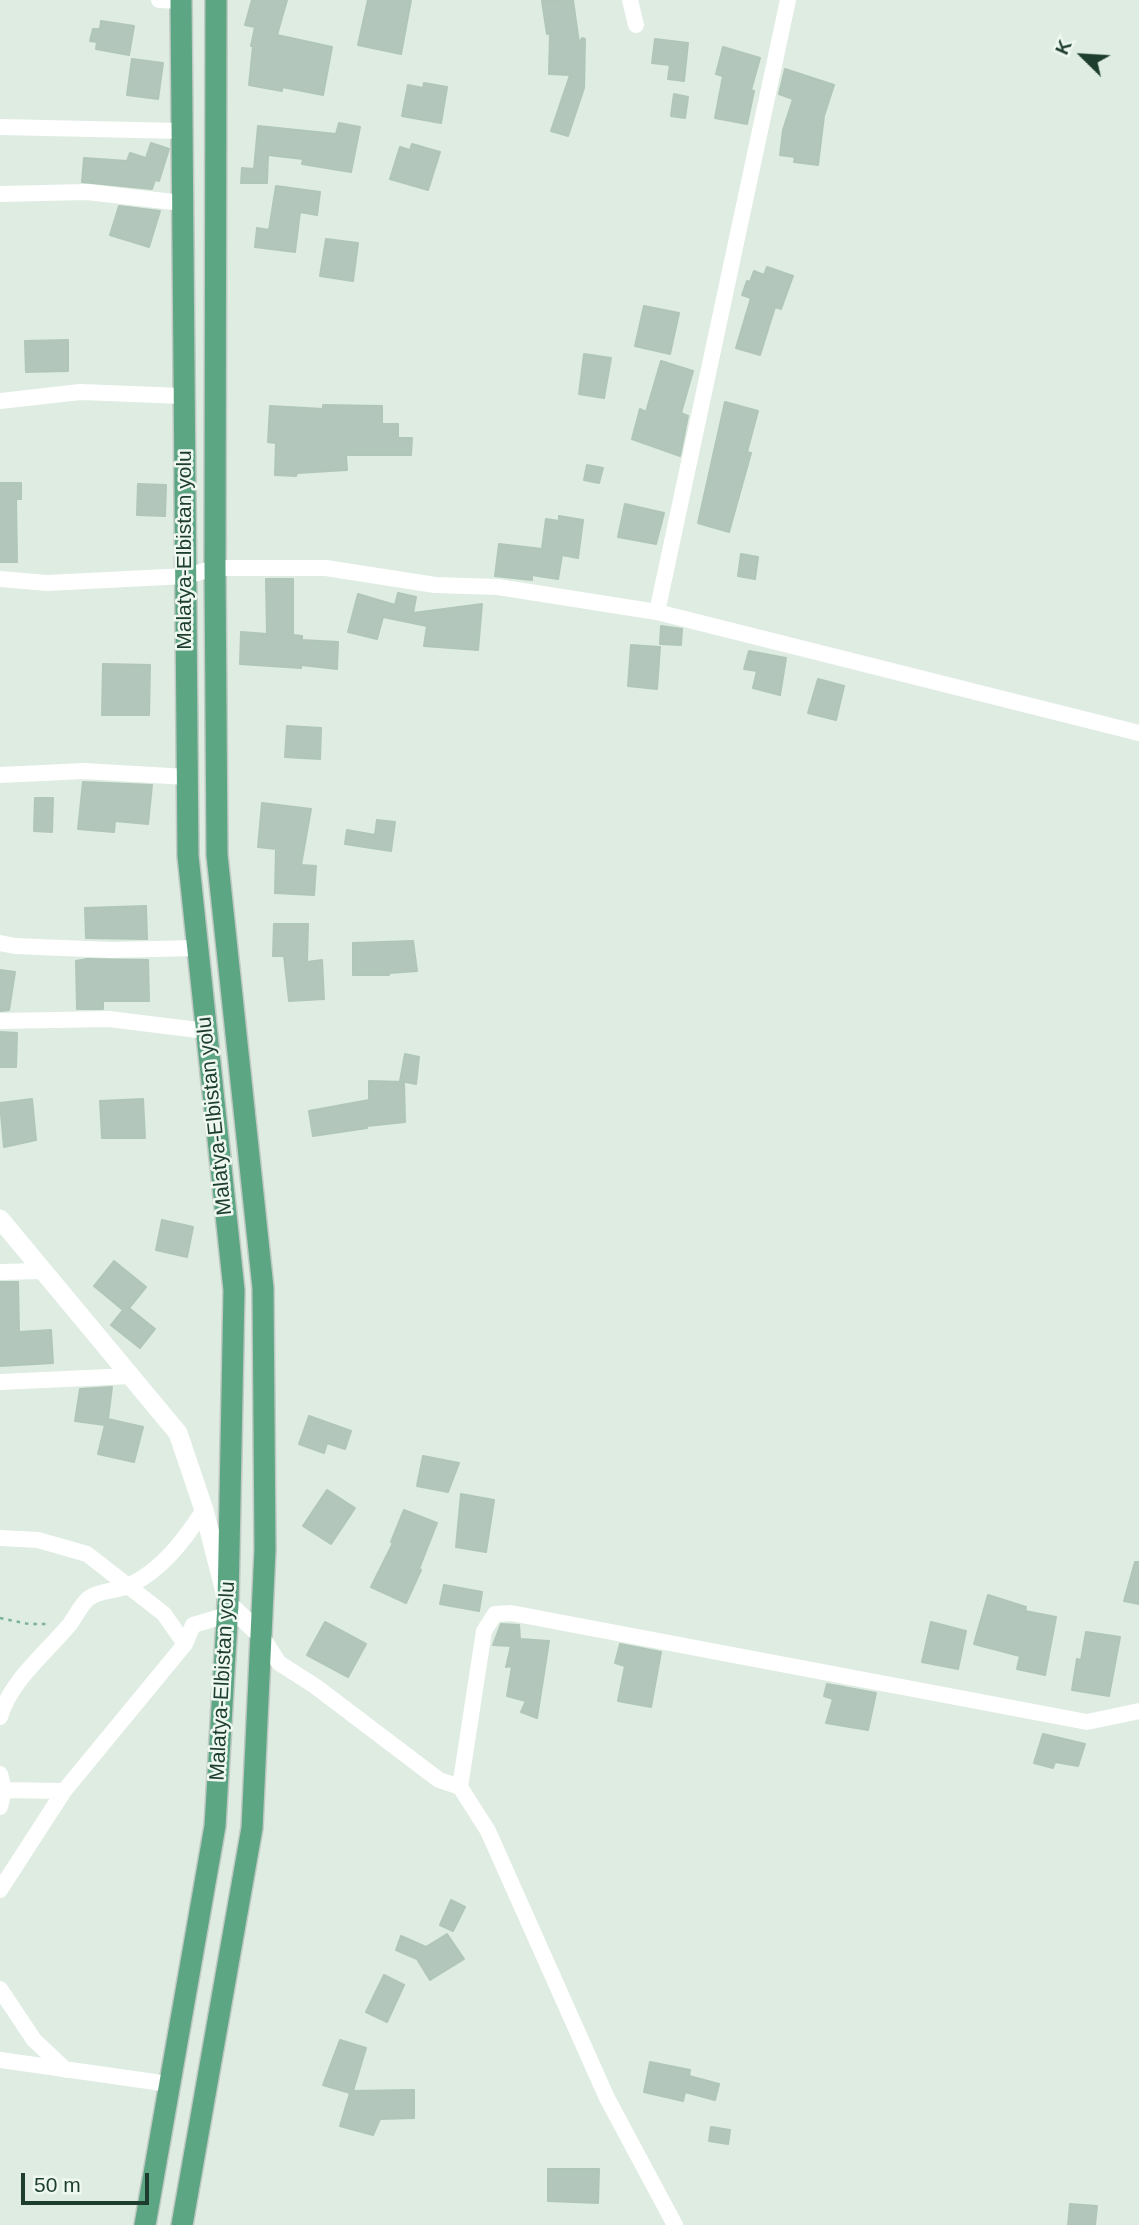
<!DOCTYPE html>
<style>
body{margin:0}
#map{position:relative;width:1139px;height:2225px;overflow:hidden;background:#deece2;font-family:Arial,sans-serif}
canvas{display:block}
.north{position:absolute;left:1048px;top:21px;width:70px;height:70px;-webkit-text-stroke:5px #eef8f1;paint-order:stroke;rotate:294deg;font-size:19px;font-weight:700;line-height:28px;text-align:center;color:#1d3d2e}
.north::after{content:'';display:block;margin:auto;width:24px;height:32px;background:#1d3d2e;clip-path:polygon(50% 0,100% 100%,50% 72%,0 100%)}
.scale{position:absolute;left:21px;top:2173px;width:128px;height:32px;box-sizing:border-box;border:4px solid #1d3d2e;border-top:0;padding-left:9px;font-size:21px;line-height:24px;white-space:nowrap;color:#1d3d2e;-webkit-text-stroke:5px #eef8f1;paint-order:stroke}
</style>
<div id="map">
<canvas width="1139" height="2225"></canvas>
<div class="north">K</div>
<div class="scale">50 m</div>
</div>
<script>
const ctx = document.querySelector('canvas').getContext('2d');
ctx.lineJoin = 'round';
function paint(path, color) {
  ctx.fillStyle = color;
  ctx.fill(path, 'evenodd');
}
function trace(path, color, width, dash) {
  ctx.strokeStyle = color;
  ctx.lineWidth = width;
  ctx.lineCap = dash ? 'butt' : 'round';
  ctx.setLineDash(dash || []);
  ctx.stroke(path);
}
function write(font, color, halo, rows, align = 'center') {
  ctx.font = font + ' Arial,sans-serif';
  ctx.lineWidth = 5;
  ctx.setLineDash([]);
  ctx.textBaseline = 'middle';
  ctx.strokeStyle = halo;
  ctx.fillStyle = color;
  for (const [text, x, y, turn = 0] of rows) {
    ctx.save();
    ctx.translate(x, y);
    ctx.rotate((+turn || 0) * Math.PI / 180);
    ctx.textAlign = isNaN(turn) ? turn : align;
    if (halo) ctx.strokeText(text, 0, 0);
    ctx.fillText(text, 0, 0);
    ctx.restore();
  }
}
const building = new Path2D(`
 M252 0H287L277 35 332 47 323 95 282 87V91L249 85 253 46H251L255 27 245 25Z
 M368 0H411L401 54 358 45Z
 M573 0 579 43 582 38 585 39 584 88 568 136 551 131 570 75 549 74 550 33 547 34 542 1Z
 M101 21 134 26 129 55 96 49 97 42 90 41 93 29H100Z
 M655 39 688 43 684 81 668 79 670 65 652 63Z
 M723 47 760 58 751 90 754 91 747 124 715 118 723 76 716 74Z
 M132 59 163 63 158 99 127 95Z
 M785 69 834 85 824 116 818 165 794 162 795 157 780 155 783 130 793 99 779 94Z
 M424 83 447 87 441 123 402 116 408 85 423 88Z
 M674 94 688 97 685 118 671 116Z
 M339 123 360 127 351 172 302 164 303 159 268 155 267 183H241L242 168 254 169 258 126 336 134Z
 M151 143 169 149 159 181 155 180 152 189 82 182 84 158 127 161 130 153 146 158Z
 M412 144 440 152 428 190 390 179 400 147 410 150Z
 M276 186 320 192 317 215 300 212 295 252 255 247 257 228 269 230Z
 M119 206 160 211 149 247 110 235Z
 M326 239 358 243 353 281 320 276Z
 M767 267 793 276 781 309 775 307 760 355 736 348 751 298 742 295 747 281 750 282 754 271 764 275Z
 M644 306 679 313 670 354 635 346Z
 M68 340V371L26 372 25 341Z
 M584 354 611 358 604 398 579 394Z
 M661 361 693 371 681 413 688 416 680 456 632 439 640 409 646 412Z
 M725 402 758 411 747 452 751 453 729 532 698 523Z
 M323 405 382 406V424H398V438H412L411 455H346L347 470 297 473 296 476 275 475 276 443 268 442 270 406 323 409Z
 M587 465 603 468 599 483 584 480Z
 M0 483H21V499H16L17 562H0Z
 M138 484 166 485 165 516 137 515Z
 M625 504 664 513 656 544 618 537Z
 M559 516 583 520 578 558 562 555 558 579 532 575V580L495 576 499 544 542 549 546 519 559 521Z
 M741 554 758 557 755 579 738 576Z
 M266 579H293V635L302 636V640L338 642 337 669 301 665V668L240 664 241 632 267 634Z
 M398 593 416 597 413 613 482 604 478 650 424 646 427 626 383 617 377 639 348 632 358 594 395 605Z
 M661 626 682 629 681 645 660 644Z
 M631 645 660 647 657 689 628 686Z
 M749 651 786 658 780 695 753 688 757 671 744 669Z
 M103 664 150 665 149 715H102Z
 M818 679 844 686 836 720 808 713Z
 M287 726 321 728 320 759 285 757Z
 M83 782 152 785 148 824 115 821 114 832 78 829Z
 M35 798H53L52 832 34 831Z
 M262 803 311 809 301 865 316 866 314 895 275 893 276 849 258 847Z
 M377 820 395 822 391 851 345 844 347 830 375 835Z
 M146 906 147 939 86 938 85 908Z
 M274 924H308L307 962 322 960 324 999 289 1001 284 956H273Z
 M413 941 417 971 389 973V975H353V943Z
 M87 959 148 960 149 1001H103V1009H77L76 961Z
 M0 970 15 972 9 1010 0 1011Z
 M0 1032 17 1033 16 1067H0Z
 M405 1054 419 1057 416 1084 400 1081Z
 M369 1081 404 1082 405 1122 367 1126V1128L313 1136 309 1111 369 1100Z
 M32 1099 36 1140 4 1147 0 1103Z
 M143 1099 145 1138H102L100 1101Z
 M162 1220 193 1227 187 1257 156 1250Z
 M114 1261 146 1287 129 1308 155 1329 140 1348 111 1325 123 1310 94 1286Z
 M0 1282H18L19 1332 51 1330 53 1363 0 1366Z
 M112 1387 108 1419 143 1427 134 1462 98 1454 105 1425 75 1421 80 1389Z
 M309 1416 351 1431 345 1449 327 1443 324 1453 299 1444Z
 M423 1456 459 1463 448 1492 417 1486Z
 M327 1490 355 1508 331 1544 303 1526Z
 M461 1494 494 1500 486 1552 456 1547Z
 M404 1510 437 1523 419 1569 421 1570 406 1603 371 1587 393 1543 391 1542Z
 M1135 1562H1139V1604L1124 1601Z
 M444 1585 482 1592 479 1611 440 1604Z
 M988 1595 1026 1607 1025 1611 1056 1617 1045 1675 1017 1669 1020 1656 974 1644Z
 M325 1622 366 1644 348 1677 307 1655Z
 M931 1622 966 1631 958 1669 922 1662Z
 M501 1624 519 1625 520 1639 549 1641 537 1718 521 1712 526 1701 507 1696 512 1666 506 1667 511 1646 493 1645Z
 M1086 1632 1120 1637 1109 1696 1072 1690 1077 1659 1081 1660Z
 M620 1644 661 1652 651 1707 618 1701 625 1666 615 1663Z
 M827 1684 876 1693 868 1730 826 1723 833 1699 824 1696Z
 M1043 1734 1085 1744 1078 1766 1055 1762 1053 1768 1034 1763Z
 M451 1900 465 1907 453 1931 440 1925Z
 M447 1934 464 1959 430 1980 417 1959 396 1950 401 1936 426 1947Z
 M384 1975 404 1985 387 2022 366 2012Z
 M340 2040 366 2048 353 2091 414 2090V2118L380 2119 373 2135 340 2126 350 2093 323 2085Z
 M650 2062 690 2070 689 2076 719 2084 715 2100 685 2092 683 2101 644 2092Z
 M711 2127 730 2130 728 2144 709 2141Z
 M548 2169H599L598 2203 548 2201Z
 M1070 2204 1097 2206 1095 2225H1068Z`);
paint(building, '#b3c6bb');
trace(building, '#b0c6b8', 2);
const primary = new Path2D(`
 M145 2225 215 1826 228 1604 234 1290 188 856 181 0
 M182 2225 252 1828 265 1550 263 1288 217 855 215 568 216 0`);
trace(primary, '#c0c9c4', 24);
trace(new Path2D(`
 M0 1618 29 1624H49`), '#7ab395', 2.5, [3.5, 5]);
trace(new Path2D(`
 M159 0 181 1
 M630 0 636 25
 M0 127 182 131
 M0 194 87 192 182 203
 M0 401 80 392 184 396
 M0 579 47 583 186 576 215 568H326L435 585 498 587 657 612 1139 733
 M657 612 788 0
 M0 775 84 771 187 777
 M0 943 15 946 112 950 197 948
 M0 1021 109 1019 206 1031
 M0 1272 41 1271
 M0 1382 130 1376
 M0 1538 38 1540 87 1554 164 1614 185 1644 193 1625 227 1615
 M261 1635 279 1663 315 1686 439 1780 460 1787 488 1831 607 2098 675 2225
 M0 1717C11 1680 46 1653 70 1624 76 1616 82 1603 89 1598 100 1590 118 1591 130 1585 162 1570 185 1539 204 1510
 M0 1774 4 1790 0 1807
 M460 1787 484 1631 495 1614 511 1613 1087 1722 1139 1711
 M0 1790 64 1791
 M0 1890 64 1791 185 1644
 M0 1989 34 2040 66 2070
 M0 2060 169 2084`), '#fff', 16);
trace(new Path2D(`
 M0 1219 178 1433 204 1510 228 1604 261 1635`), '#fff', 19);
trace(primary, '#5da684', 21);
write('21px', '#1d3d2e', '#eef8f1', [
 ["Malatya-Elbistan yolu",185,550,-90],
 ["Malatya-Elbistan yolu",215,1116,-96],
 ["Malatya-Elbistan yolu",223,1681,-87]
]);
</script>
